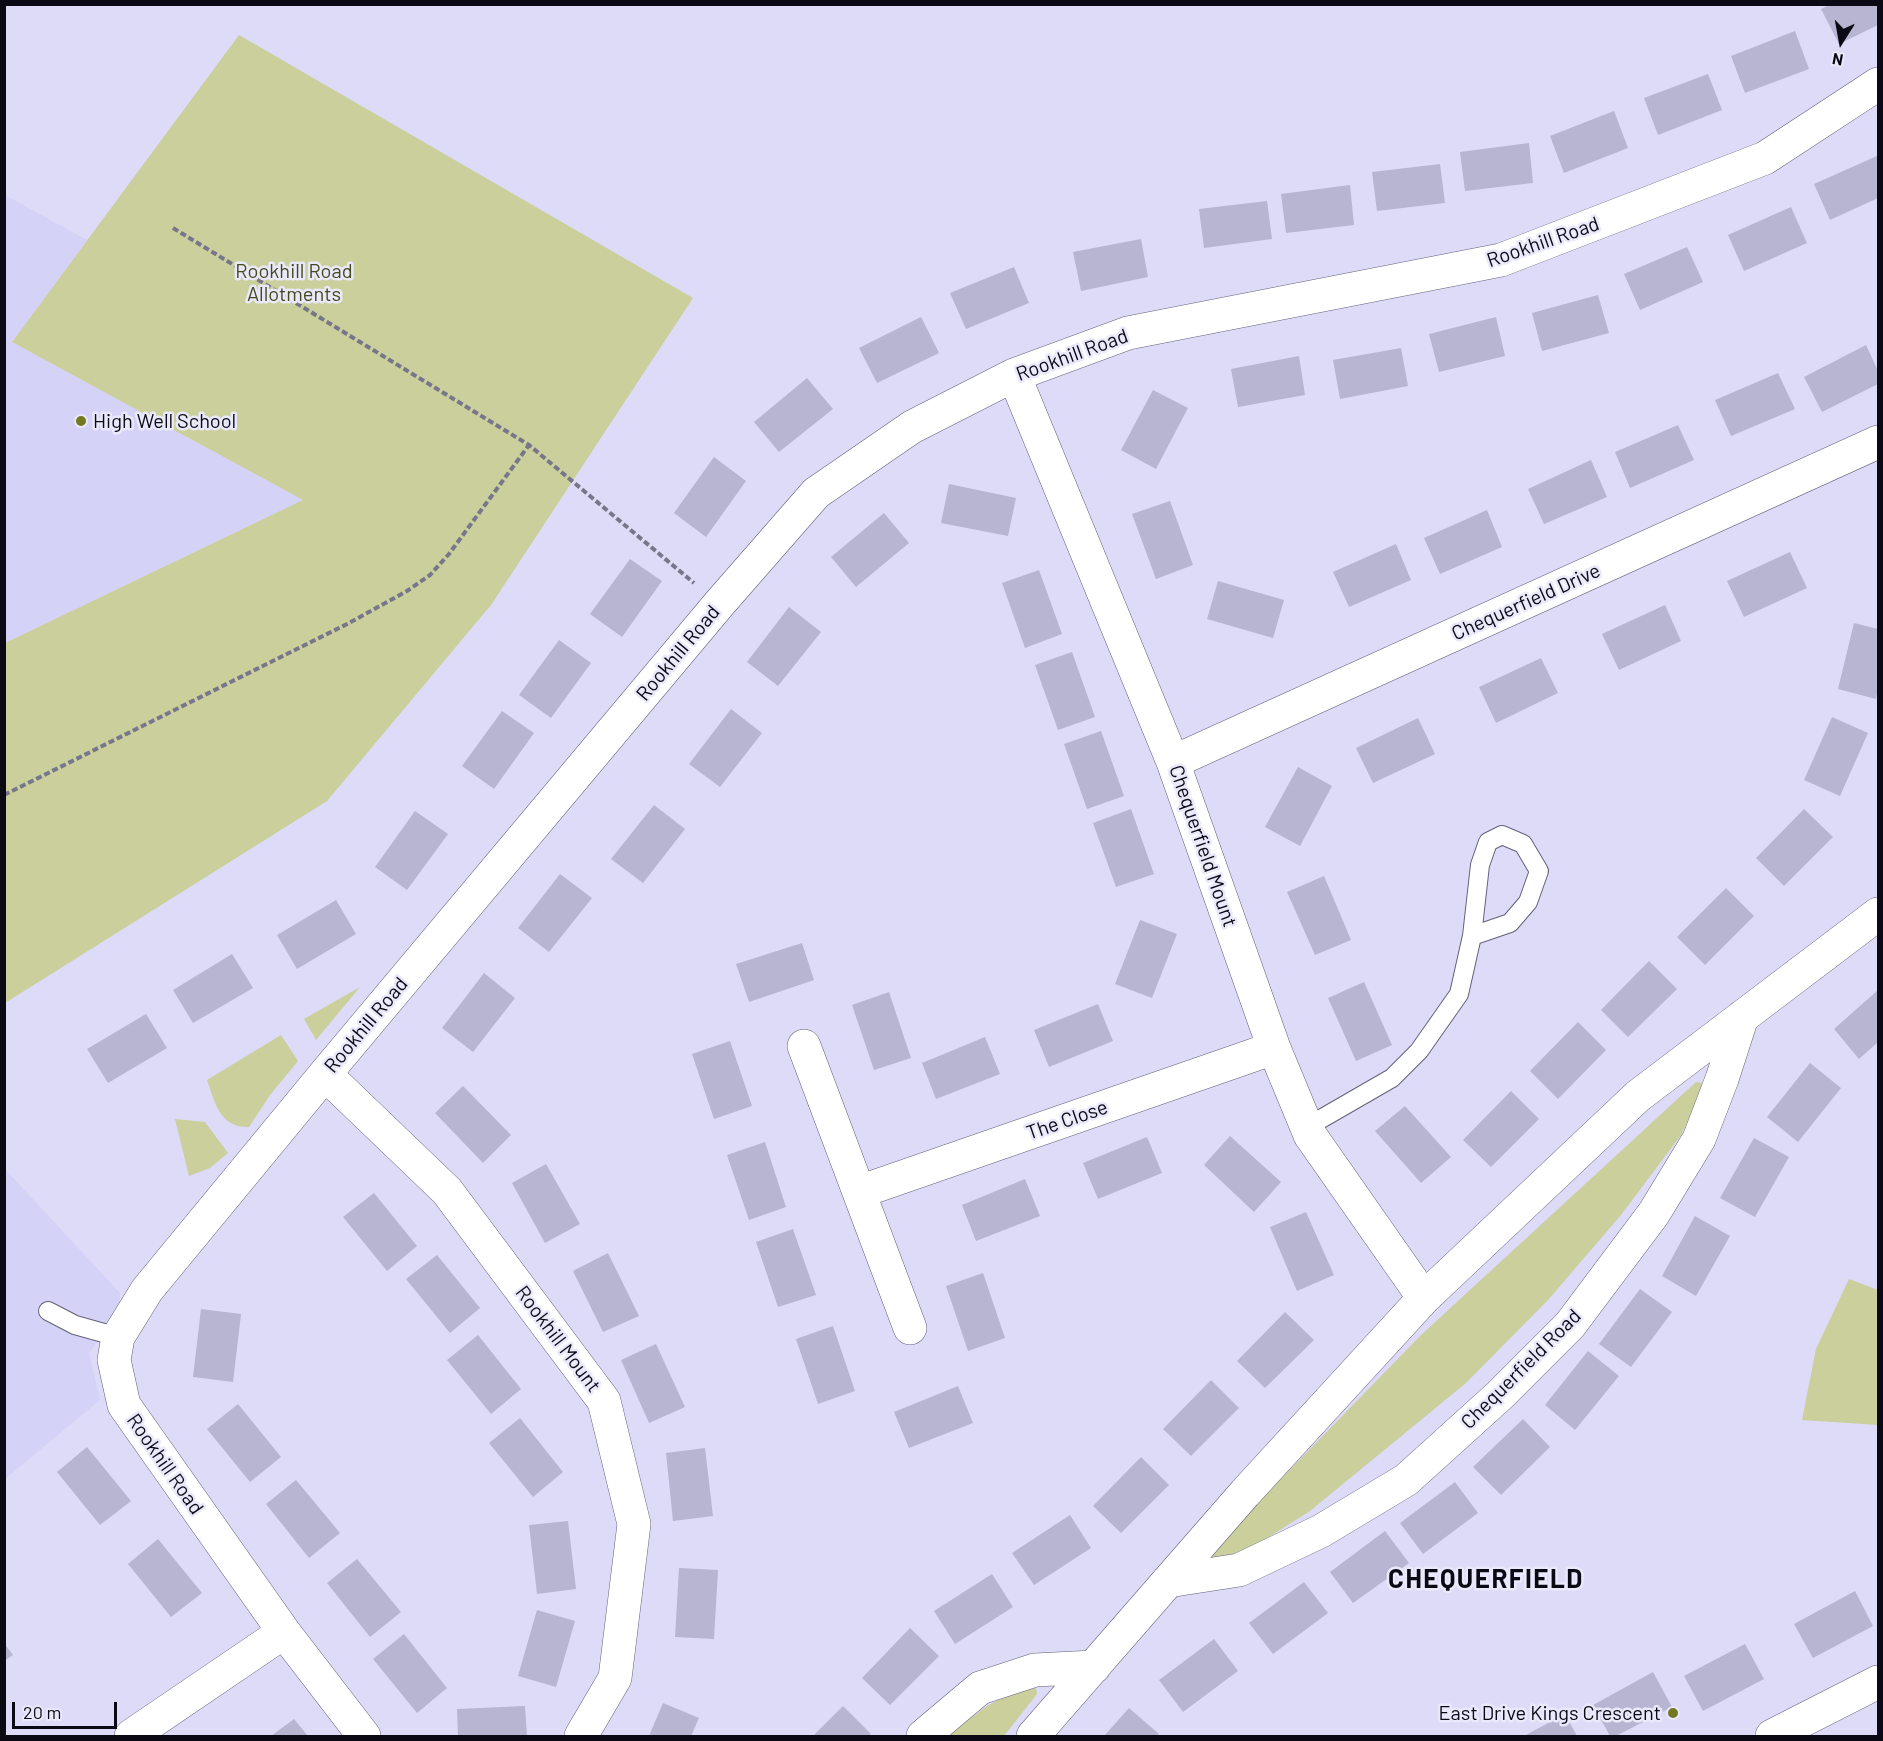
<!DOCTYPE html>
<style>
body{margin:0}
#map{position:relative;width:1883px;height:1741px;overflow:hidden;background:#dddbf8;font-family:Barlow,sans-serif}
canvas{display:block}
.frame{position:absolute;inset:0;border:6px solid #0b0a14;pointer-events:none}
.north{position:absolute;left:1811px;top:12px;width:60px;height:60px;-webkit-text-stroke:4px #eae9fb;paint-order:stroke;rotate:191deg;font-size:16px;font-weight:700;line-height:24px;text-align:center;color:#0b0a14}
.north::after{content:'';display:block;margin:auto;width:21px;height:27px;background:#0b0a14;clip-path:polygon(50% 0,100% 100%,50% 72%,0 100%)}
.scale{position:absolute;left:12px;top:1702px;width:105px;height:27px;box-sizing:border-box;border:3px solid #0b0a14;border-top:0;padding-left:8px;font-size:18px;line-height:21px;white-space:nowrap;color:#0b0a14;-webkit-text-stroke:4px #eae9fb;paint-order:stroke}
</style>
<div id="map">
<canvas width="1883" height="1741"></canvas>
<div class="frame"></div>
<div class="north">N</div>
<div class="scale">20 m</div>
</div>
<script>
const ctx = document.querySelector('canvas').getContext('2d');
ctx.lineJoin = 'round';
function paint(path, color) {
  ctx.fillStyle = color;
  ctx.fill(path, 'evenodd');
}
function trace(path, color, width, dash) {
  ctx.strokeStyle = color;
  ctx.lineWidth = width;
  ctx.lineCap = dash ? 'butt' : 'round';
  ctx.setLineDash(dash || []);
  ctx.stroke(path);
}
function write(font, color, halo, rows, align = 'center') {
  ctx.font = font + ' Barlow,sans-serif';
  ctx.lineWidth = 5;
  ctx.setLineDash([]);
  ctx.textBaseline = 'middle';
  ctx.strokeStyle = halo;
  ctx.fillStyle = color;
  for (const [text, x, y, turn = 0] of rows) {
    ctx.save();
    ctx.translate(x, y);
    ctx.rotate((+turn || 0) * Math.PI / 180);
    ctx.textAlign = isNaN(turn) ? turn : align;
    if (halo) ctx.strokeText(text, 0, 0);
    ctx.fillText(text, 0, 0);
    ctx.restore();
  }
}
paint(new Path2D(`
 M5 195 87 240 12 342 303 500 5 643Z
 M5 1169 120 1293V1311L89 1353 100 1400 5 1479Z`), '#d5d2f7');
paint(new Path2D(`
 M239 35 693 298 491 605 327 801 5 1003V643L303 500 12 342Z
 M360 987 316 1040 304 1019Z
 M281 1035 298 1061 270 1095 249 1127C220 1128 215 1103 207 1080Z
 M1696 1082 1702 1083 1703 1089 1681 1135 1621 1215 1548 1300 1466 1383 1310 1511 1237 1557 1199 1563 1421 1335Z
 M175 1119 205 1122 228 1153 210 1168 189 1176Z
 M1849 1279 1878 1290V1425L1802 1420 1816 1349Z
 M1028 1684 1036 1688 1037 1694 1004 1736H947L987 1706Z`), '#cacf9b');
paint(new Path2D(`
 M1831 4H1878V25L1839 44 1821 9Z
 M1795 31 1809 69 1745 93 1731 56Z
 M1708 74 1722 110 1658 135 1644 98Z
 M1614 111 1628 148 1564 173 1550 136Z
 M1529 143 1533 183 1465 191 1460 152Z
 M1877 156 1878 161V198L1830 220 1814 184Z
 M1440 164 1445 203 1377 211 1372 172Z
 M1350 185 1354 225 1286 233 1281 194Z
 M1267 201 1272 239 1204 248 1199 209Z
 M1791 207 1807 243 1744 271 1728 235Z
 M1141 239 1148 277 1081 291 1073 252Z
 M1687 247 1703 282 1640 310 1624 274Z
 M1014 267 1029 303 966 329 950 293Z
 M1598 295 1609 333 1542 351 1532 313Z
 M921 317 939 353 877 383 859 348Z
 M1496 317 1505 356 1439 372 1429 334Z
 M1866 345 1878 371V384L1822 412 1804 377Z
 M1401 348 1408 386 1340 399 1333 360Z
 M1299 356 1305 395 1238 407 1231 369Z
 M1778 373 1795 409 1731 436 1715 400Z
 M807 378 833 409 779 452 754 422Z
 M1153 390 1188 408 1156 469 1121 450Z
 M1678 425 1694 460 1630 488 1615 452Z
 M714 457 746 481 706 537 674 513Z
 M1591 460 1607 497 1544 524 1528 489Z
 M949 484 1016 498 1008 536 941 523Z
 M1170 501 1193 565 1156 579 1132 514Z
 M1487 510 1502 547 1440 574 1424 538Z
 M884 513 909 543 856 587 831 557Z
 M1396 544 1411 580 1349 607 1333 572Z
 M1790 552 1807 588 1744 617 1727 581Z
 M630 559 662 581 622 637 590 614Z
 M1039 570 1062 634 1025 648 1002 583Z
 M1218 581 1284 600 1273 638 1207 619Z
 M1665 605 1681 641 1619 670 1602 634Z
 M789 607 821 632 778 686 747 662Z
 M1854 623 1878 629V688L1876 699 1838 689Z
 M559 640 591 663 551 718 519 695Z
 M1072 652 1095 717 1058 730 1035 665Z
 M1541 658 1558 693 1496 723 1479 687Z
 M731 709 762 733 720 787 689 764Z
 M502 711 534 733 494 789 462 766Z
 M1832 717 1868 733 1840 796 1804 780Z
 M1418 718 1435 754 1373 783 1356 748Z
 M1101 731 1124 796 1087 809 1064 744Z
 M1298 767 1332 786 1300 846 1265 827Z
 M654 805 685 829 643 883 611 859Z
 M1131 809 1154 874 1116 887 1093 823Z
 M1804 809 1833 837 1784 886 1756 858Z
 M415 811 448 834 407 890 375 867Z
 M560 874 592 898 549 952 518 928Z
 M1324 876 1351 940 1315 955 1287 892Z
 M1726 888 1754 916 1705 965 1677 937Z
 M336 900 356 934 297 969 277 935Z
 M1140 920 1177 934 1152 998 1115 984Z
 M802 943 814 980 749 1002 736 964Z
 M232 954 253 988 193 1023 173 990Z
 M1649 961 1677 989 1628 1037 1601 1010Z
 M484 973 515 998 473 1052 442 1028Z
 M1364 982 1392 1045 1356 1061 1328 998Z
 M1878 990V1042L1859 1059 1834 1029Z
 M889 992 911 1058 874 1070 852 1005Z
 M1098 1004 1113 1041 1049 1067 1034 1030Z
 M146 1014 167 1048 108 1083 87 1049Z
 M1578 1022 1606 1050 1558 1099 1530 1071Z
 M985 1037 1000 1074 936 1099 922 1063Z
 M730 1041 752 1106 714 1119 692 1054Z
 M1810 1063 1841 1088 1798 1142 1767 1117Z
 M463 1086 511 1135 483 1163 435 1113Z
 M1511 1091 1539 1119 1491 1167 1463 1140Z
 M1405 1106 1451 1157 1421 1183 1375 1131Z
 M1230 1136 1281 1182 1254 1212 1204 1165Z
 M1147 1137 1162 1173 1098 1199 1083 1163Z
 M1754 1138 1789 1157 1755 1217 1720 1198Z
 M765 1142 786 1207 749 1220 727 1155Z
 M546 1164 580 1224 545 1243 512 1183Z
 M1025 1179 1040 1216 976 1241 962 1205Z
 M374 1193 417 1246 387 1271 343 1217Z
 M1306 1212 1334 1275 1297 1291 1270 1227Z
 M1695 1216 1730 1236 1696 1296 1662 1276Z
 M793 1229 816 1295 778 1307 756 1242Z
 M608 1253 639 1316 603 1332 573 1271Z
 M437 1255 480 1308 450 1333 406 1279Z
 M983 1273 1005 1338 968 1351 946 1286Z
 M1640 1289 1672 1312 1631 1367 1599 1344Z
 M201 1309 241 1314 233 1382 193 1377Z
 M1285 1312 1314 1340 1265 1388 1237 1361Z
 M833 1326 855 1391 818 1404 796 1339Z
 M478 1335 521 1389 491 1414 447 1360Z
 M656 1344 685 1407 649 1423 621 1360Z
 M1588 1351 1619 1376 1575 1430 1545 1405Z
 M1211 1380 1239 1408 1191 1456 1163 1429Z
 M958 1386 973 1423 909 1448 894 1412Z
 M238 1404 281 1457 250 1482 207 1429Z
 M520 1418 563 1472 533 1497 489 1443Z
 M1523 1419 1550 1447 1501 1495 1473 1467Z
 M87 1447 131 1501 100 1525 57 1472Z
 M705 1448 713 1516 673 1521 666 1453Z
 M1141 1457 1169 1485 1121 1533 1093 1506Z
 M296 1480 340 1533 309 1558 266 1504Z
 M1455 1482 1478 1513 1423 1554 1400 1523Z
 M1070 1515 1091 1548 1034 1585 1012 1553Z
 M568 1521 576 1589 537 1594 529 1525Z
 M1385 1531 1409 1563 1353 1603 1330 1572Z
 M158 1539 202 1593 171 1617 128 1564Z
 M357 1559 401 1612 370 1637 327 1583Z
 M679 1568 718 1570 714 1639 675 1637Z
 M992 1574 1013 1607 955 1644 934 1611Z
 M1304 1582 1328 1613 1273 1654 1249 1623Z
 M1855 1591 1873 1626 1813 1658 1794 1624Z
 M537 1610 575 1621 556 1687 518 1676Z
 M910 1628 939 1656 890 1705 862 1678Z
 M404 1634 447 1688 417 1713 373 1659Z
 M1214 1639 1238 1671 1183 1712 1159 1680Z
 M4 1643 13 1655 4 1661Z
 M1745 1644 1764 1679 1703 1711 1684 1676Z
 M1653 1672 1672 1707 1616 1736H1610L1593 1705Z
 M663 1703 699 1718 691 1736H649Z
 M525 1706 527 1736H458L457 1709Z
 M843 1706 871 1734 868 1736H813Z
 M1129 1708 1159 1734 1156 1736H1104Z
 M1565 1714 1577 1736H1524Z
 M294 1719 308 1736H271Z`), '#b7b5d1');
const lane = new Path2D(`
 M1307 1127 1392 1078 1419 1051 1459 994 1472 936 1480 865 1488 842 1502 835 1523 844 1539 871 1528 902 1510 923 1472 936
 M48 1311 75 1325 118 1337`);
const street = new Path2D(`
 M1014 375 1173 762 1274 1048 1310 1135 1424 1298
 M1173 762 1878 442
 M804 1046 910 1328
 M325 1074 447 1191 604 1401 634 1524 615 1678 581 1736
 M859 1192 1274 1048
 M1168 1581 1239 1570 1321 1531 1406 1480 1500 1395 1570 1325 1654 1213 1699 1139 1722 1079 1742 1017
 M131 1736 284 1632
 M364 1736 284 1632 124 1405 114 1360 118 1337 147 1290 325 1074 719 604 816 493 912 427 1014 375 1128 333 1501 260 1765 158 1878 84
 M923 1736 980 1688 1035 1670 1094 1667
 M1033 1736 1245 1493 1424 1298 1638 1096 1878 914
 M1772 1736 1878 1682`);
trace(lane, '#63617a', 20);
trace(street, '#63617a', 34);
trace(new Path2D(`
 M173 228 529 445 694 583
 M4 795 349 623 407 591 430 575 449 554 529 445`), '#78768a', 4, [6, 3]);
trace(lane, '#fff', 18);
trace(street, '#fff', 33);
for (const [x, y, r, color] of [
 [81,421,6,"#737922"],
 [1673,1713,6,"#737922"]
]) {
  const dot = new Path2D();
  dot.arc(x, y, r, 0, 2 * Math.PI);
  ctx.fillStyle = color;
  ctx.fill(dot);
  trace(dot, '#eae9fb', 2);
}
write('20px', '#0b0a14', '#eae9fb', [
 ["Rookhill Road",1543,242,-19],
 ["Rookhill Road",1072,355,-20],
 ["Chequerfield Drive",1526,602,-24],
 ["Rookhill Road",678,653,-50],
 ["Chequerfield Mount",1203,846,71],
 ["Rookhill Road",366,1025,-50],
 ["The Close",1067,1120,-19],
 ["Rookhill Mount",558,1339,53],
 ["Chequerfield Road",1521,1369,-45],
 ["Rookhill Road",165,1464,55]
]);
write('20px', '#46491b', '#eae9fb', [
 ["Rookhill Road",294,271],
 ["Allotments",294,294]
]);
write('20px', '#0b0a14', '#eae9fb', [
 ["High Well School",93,421],
 ["East Drive Kings Crescent",1661,1713,"right"]
], 'left');
ctx.letterSpacing = '1.5px';
write('bold 26px', '#0b0a14', '#eae9fb', [
 ["CHEQUERFIELD",1486,1579]
]);
ctx.letterSpacing = '0px';
</script>
